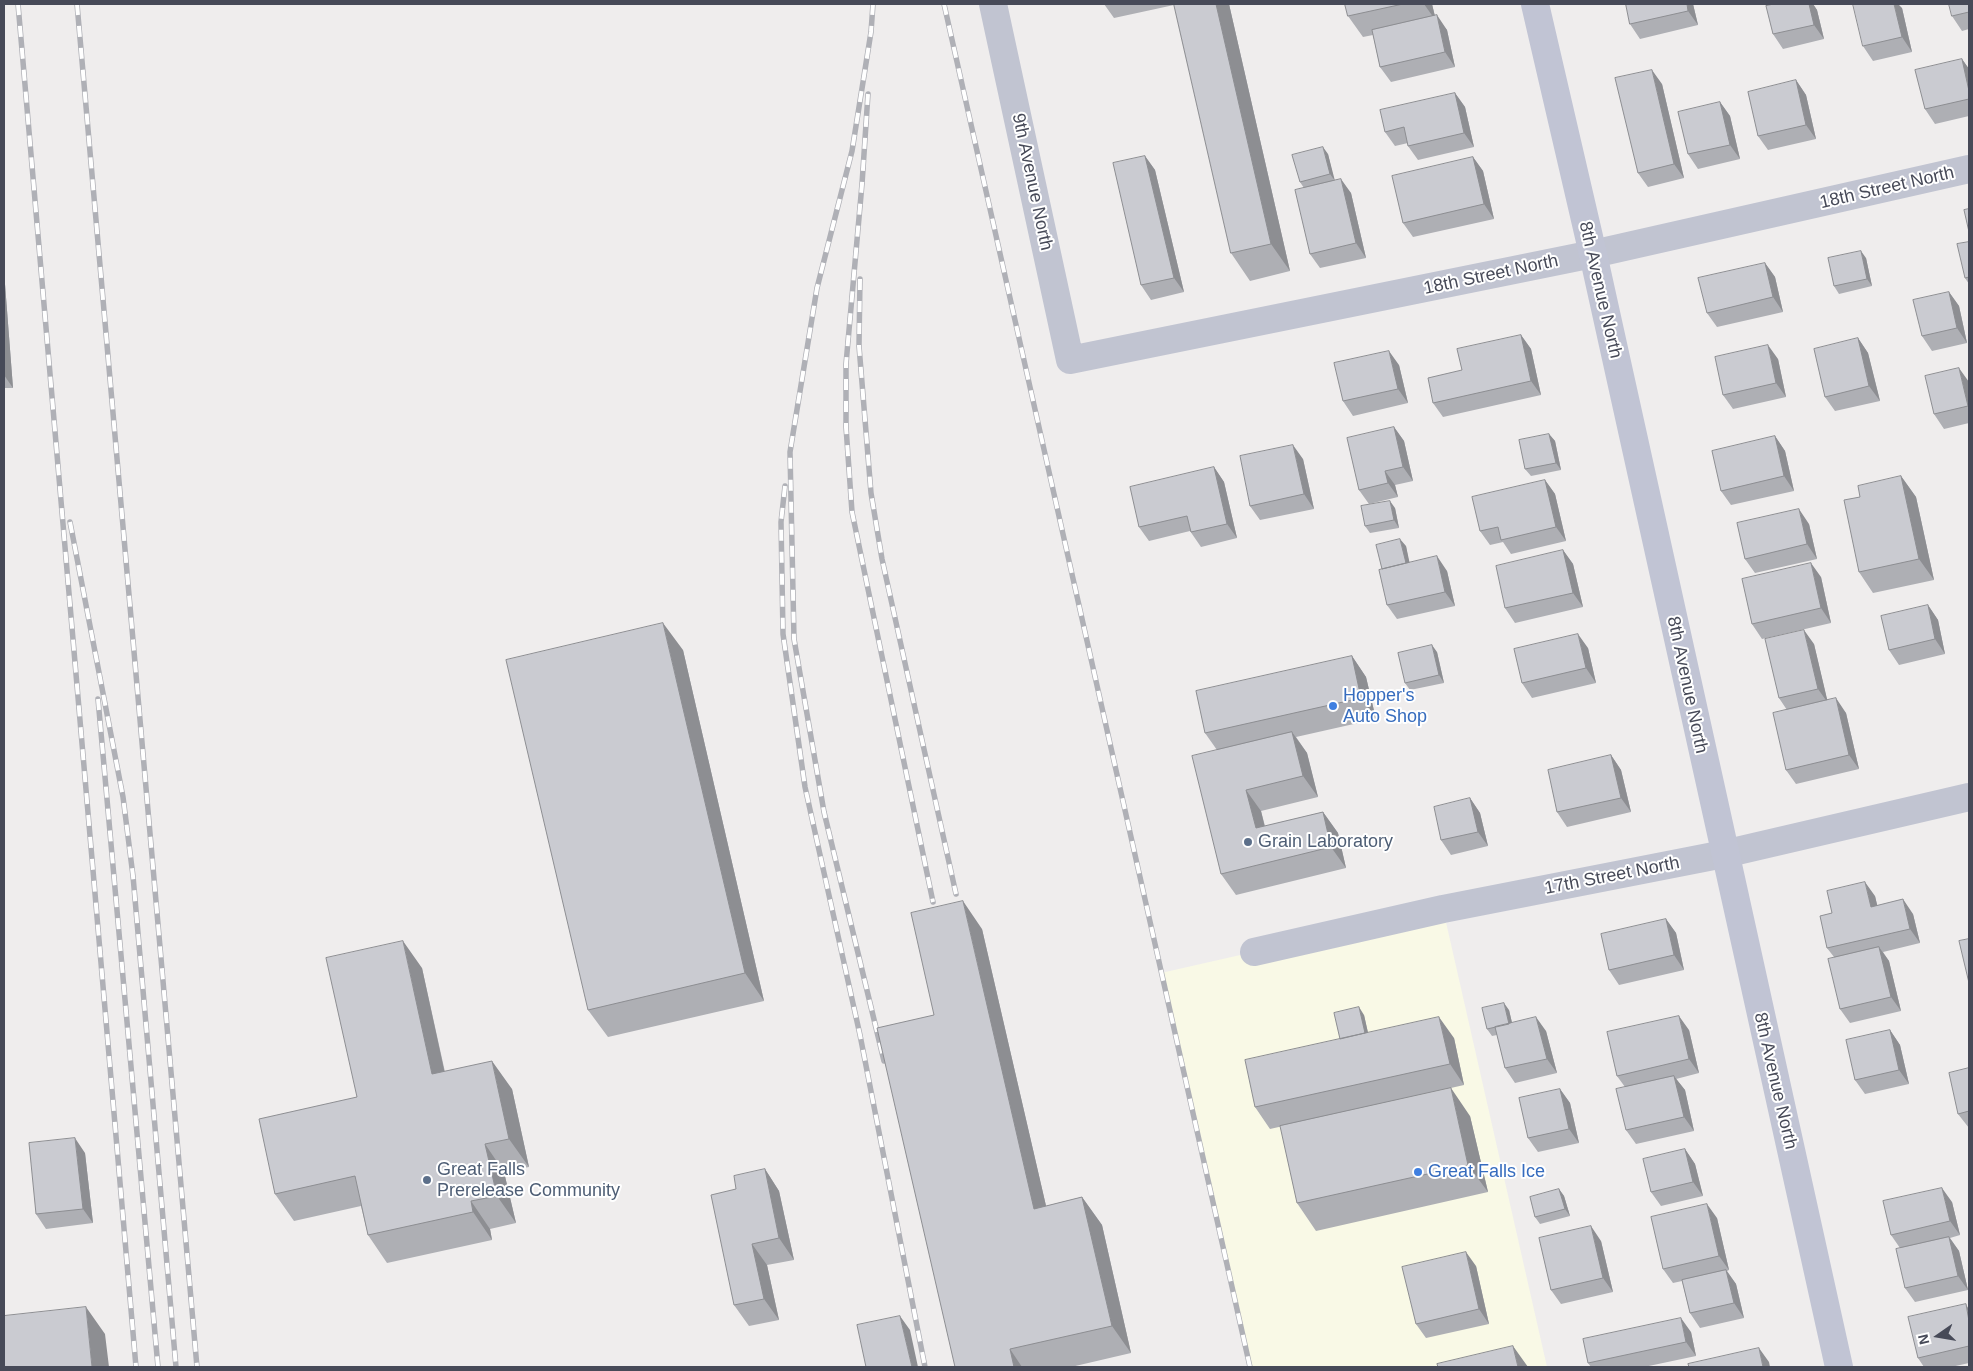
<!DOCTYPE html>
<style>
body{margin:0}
#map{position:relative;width:1973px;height:1371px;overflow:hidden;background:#efeded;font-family:Helvetica,sans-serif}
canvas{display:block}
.frame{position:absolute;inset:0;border:5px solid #474a58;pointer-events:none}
.north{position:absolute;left:1913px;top:1311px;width:50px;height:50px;-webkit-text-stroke:4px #fff;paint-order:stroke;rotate:257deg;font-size:14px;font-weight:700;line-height:20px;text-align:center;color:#474a58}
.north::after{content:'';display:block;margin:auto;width:18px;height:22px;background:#474a58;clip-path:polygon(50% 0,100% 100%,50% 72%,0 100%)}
</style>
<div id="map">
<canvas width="1973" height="1371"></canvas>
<div class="frame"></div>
<div class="north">N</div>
</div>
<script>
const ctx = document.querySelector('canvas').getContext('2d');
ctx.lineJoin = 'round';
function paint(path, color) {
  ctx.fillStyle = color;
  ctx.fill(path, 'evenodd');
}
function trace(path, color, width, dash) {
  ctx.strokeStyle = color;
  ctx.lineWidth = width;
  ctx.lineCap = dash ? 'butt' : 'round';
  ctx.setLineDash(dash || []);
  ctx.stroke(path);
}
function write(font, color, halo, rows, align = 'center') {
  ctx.font = font + ' Helvetica,sans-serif';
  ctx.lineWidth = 4;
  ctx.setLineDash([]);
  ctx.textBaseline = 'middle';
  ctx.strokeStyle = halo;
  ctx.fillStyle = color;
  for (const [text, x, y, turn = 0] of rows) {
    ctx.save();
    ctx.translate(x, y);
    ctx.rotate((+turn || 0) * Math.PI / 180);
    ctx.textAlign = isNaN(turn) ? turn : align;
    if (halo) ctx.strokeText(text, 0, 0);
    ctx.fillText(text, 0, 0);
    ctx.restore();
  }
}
paint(new Path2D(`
 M1443 909 1547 1367H1250L1161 973Z`), '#f9f9e6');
trace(new Path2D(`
 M993 4 1070 360 1593 254 1969 169
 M1254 952 1443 909 1724 854 1969 797`), '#c1c4d1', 28);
trace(new Path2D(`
 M1535 4 1593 254 1839 1367`), '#c1c4d4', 28);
const rail = new Path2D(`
 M18 4 136 1367
 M77 4 197 1367
 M873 4 871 32 852 151 817 288 790 452 794 639 824 812 884 1061
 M944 4 1250 1367
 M868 94 862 184 846 364V427L852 512 933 902
 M860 279 859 346 871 493 882 559 956 894
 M785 486 781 522 783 634 805 787 860 1035 925 1367
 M70 522 123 797 133 876 176 1367
 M98 699 158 1367`);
trace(rail, '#afb0b6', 5.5);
trace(rail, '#fff', 4, [11]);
paint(new Path2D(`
 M1104 4H1229L1290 271 1250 281 1231 253 1174 5 1114 18Z
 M1345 4H1432L1435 16 1447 30 1455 67 1391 82 1380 67 1373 35 1363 37 1348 16Z
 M1626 4H1693L1698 25 1640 39 1630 24Z
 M1774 4H1813L1817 10 1824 39 1783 49 1773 34Z
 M1969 4V29L1962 31 1952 16Z
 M1902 8 1912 52 1873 61 1863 46Z
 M1962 59 1969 69V116L1935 124 1925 109Z
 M1796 80 1806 95 1816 139 1768 150 1758 136Z
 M1662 84 1684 178 1648 187 1638 173Z
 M1455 93 1465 107 1474 147 1418 160 1408 146V143L1395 146 1385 132Z
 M1720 102 1730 116 1740 159 1698 169 1688 154Z
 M1328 154 1334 180 1351 193 1366 258 1320 268 1310 254 1304 188 1300 182Z
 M1145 156 1155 170 1184 292 1151 300 1141 285Z
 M1473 157 1483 171 1494 219 1413 237 1403 223Z
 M1969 242V284L1965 278Z
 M1866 258 1872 286 1839 294 1834 286Z
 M1765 263 1775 277 1783 312 1717 327 1707 313Z
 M4 271 13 388H4Z
 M1949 292 1959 306 1967 343 1932 351 1922 336Z
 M1521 335 1531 349 1541 395 1443 417 1433 403 1462 370Z
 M1858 338 1868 353 1880 401 1835 411 1825 397Z
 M1778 359 1786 397 1733 409 1723 395Z
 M1399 365 1408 403 1353 416 1343 401Z
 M1969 382V423L1944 429 1934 414Z
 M1394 427 1404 441 1413 481 1395 485 1398 497 1369 504 1359 490Z
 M1549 434 1555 441 1561 470 1531 476 1525 469Z
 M1775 436 1785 451 1794 491 1731 505 1721 491Z
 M1303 459 1314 509 1260 520 1250 506Z
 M1214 467 1224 482 1237 538 1201 547 1190 531 1149 541 1139 527Z
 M1901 476 1916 497 1934 580 1873 593 1859 572 1860 497Z
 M1545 480 1555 494 1566 541 1511 554 1503 542 1490 545 1480 531Z
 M1395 508 1399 528 1370 533 1365 526Z
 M1809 524 1817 559 1755 573 1745 559Z
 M1406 546 1409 563 1447 571 1455 606 1397 619 1387 605 1382 569Z
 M1563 550 1573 564 1583 607 1515 623 1505 608Z
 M1821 577 1831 623 1762 639 1752 624Z
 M1928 605 1938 620 1945 654 1899 665 1889 650Z
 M1814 644 1827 700 1846 713 1859 769 1796 784 1786 770 1787 710 1779 698Z
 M1588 648 1596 683 1532 698 1522 683Z
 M683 650 764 1001 608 1037 588 1010Z
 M1437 652 1444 683 1410 690 1405 683Z
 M1352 656 1366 677 1376 719 1296 737 1307 753 1318 797 1261 811 1265 826 1323 812 1338 833 1346 868 1236 895 1221 874 1217 750 1205 733Z
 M1611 755 1621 770 1631 812 1567 827 1557 812Z
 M1470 798 1480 813 1488 846 1451 855 1441 840Z
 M1875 896 1877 905 1913 914 1920 943 1883 952 1889 961 1901 1011 1850 1023 1840 1009 1834 957 1827 948 1832 913Z
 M1666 919 1676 933 1684 970 1619 985 1609 970Z
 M982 929 1046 1206 1082 1197 1102 1225 1131 1353 1071 1367H955Z
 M422 968 445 1072 512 1089 529 1167 504 1172 516 1223 490 1229 492 1240 387 1263 368 1235 361 1206 294 1221 275 1194 357 1097Z
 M1509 1010 1512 1023 1546 1031 1557 1073 1515 1083 1505 1068 1497 1035 1492 1036 1487 1029Z
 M1364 1015 1368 1033 1454 1038 1464 1085 1270 1129 1255 1107 1340 1039Z
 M1689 1030 1699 1073 1676 1079 1685 1090 1694 1131 1636 1144 1626 1130 1625 1087 1617 1076Z
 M1890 1030 1900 1045 1909 1084 1865 1094 1855 1080Z
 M1969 1068V1128L1958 1114Z
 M1560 1089 1570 1103 1579 1143 1538 1152 1528 1138Z
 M1470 1116 1488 1192 1316 1231 1297 1203Z
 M1685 1149 1695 1164 1703 1196 1661 1206 1651 1192Z
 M85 1153 93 1223 46 1229 36 1214Z
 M765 1169 779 1191 794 1260 767 1265 779 1320 749 1326 734 1305 736 1189Z
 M1559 1189 1564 1196 1570 1216 1540 1224 1535 1217Z
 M1952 1202 1960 1235 1950 1238 1959 1251 1968 1290 1915 1302 1905 1288 1900 1248 1891 1235Z
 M1717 1218 1729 1270 1727 1271 1736 1284 1744 1318 1700 1328 1690 1313 1682 1281 1673 1283 1663 1269Z
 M1601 1241 1613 1292 1561 1304 1551 1290Z
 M1476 1266 1489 1324 1426 1338 1416 1324Z
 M1969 1310V1363L1951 1367H1924L1918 1358Z
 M1691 1332 1696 1356 1644 1367H1591L1588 1363Z`), '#aeafb4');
paint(new Path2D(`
 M1216 4H1229L1290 271 1271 244Z
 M1424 4H1432L1436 21Z
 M1687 4H1693L1698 25 1688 11Z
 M1809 4H1813L1817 10 1824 39 1814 25Z
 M1894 4H1898L1902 8 1912 52 1902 37Z
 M1437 15 1447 30 1455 67 1445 52Z
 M1962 59 1969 69V91Z
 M1652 70 1662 84 1684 178 1674 164Z
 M1796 80 1806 95 1816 139 1806 125Z
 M1455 93 1465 107 1474 147 1464 133Z
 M1720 102 1730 116 1740 159 1730 145Z
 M1323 147 1328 154 1335 181 1330 174Z
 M1145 156 1155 170 1184 292 1174 278Z
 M1473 157 1483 171 1494 219 1484 204Z
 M1341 179 1351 193 1366 258 1356 243Z
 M1861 251 1866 258 1872 286 1867 279Z
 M1765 263 1775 277 1783 312 1773 297Z
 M4 271 13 388 4 375Z
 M1949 292 1959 306 1967 343 1957 328Z
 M1521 335 1531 349 1541 395 1531 381Z
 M1858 338 1868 353 1880 401 1869 386Z
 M1768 345 1778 359 1786 397 1776 383Z
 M1389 351 1399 365 1408 403 1398 389Z
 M1959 368 1969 382V408L1968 406Z
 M1394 427 1404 441 1413 481 1403 467Z
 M1549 434 1555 441 1561 470 1556 463Z
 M1775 436 1785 451 1794 491 1784 476Z
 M1293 445 1303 459 1314 509 1304 494Z
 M1214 467 1224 482 1237 538 1227 524Z
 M1385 471 1395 485 1398 497 1388 483Z
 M1901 476 1916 497 1934 580 1919 559Z
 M1545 480 1555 494 1566 541 1556 527Z
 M1390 501 1395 508 1399 528 1394 520Z
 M1799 509 1809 524 1817 559 1807 544Z
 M1400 539 1406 546 1412 574 1407 567Z
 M1563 550 1573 564 1583 607 1573 593Z
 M1437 556 1447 571 1455 606 1445 592Z
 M1811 563 1821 577 1831 623 1821 608Z
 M1928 605 1938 620 1945 654 1935 639Z
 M663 623 683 650 764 1001 745 973Z
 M1804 630 1814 644 1828 703 1818 689Z
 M1578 634 1588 648 1596 683 1586 668Z
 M1432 645 1437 652 1444 683 1439 675Z
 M1352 656 1366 677 1376 719 1361 698Z
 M1836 698 1846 713 1859 769 1849 755Z
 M1292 732 1307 753 1318 797 1303 776Z
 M1611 755 1621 770 1631 812 1621 798Z
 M1246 790 1261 811 1270 849 1256 828Z
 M1470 798 1480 813 1488 846 1478 832Z
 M1323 812 1338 833 1346 868 1331 847Z
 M1865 882 1875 896 1881 921 1871 907Z
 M1903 899 1913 914 1920 943 1910 929Z
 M963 901 982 929 1053 1236 1034 1209Z
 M1666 919 1676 933 1684 970 1674 955Z
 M403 941 422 968 451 1102 432 1074Z
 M1879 947 1889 961 1901 1011 1891 997Z
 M1504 1003 1509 1010 1514 1031 1509 1024Z
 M1359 1007 1364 1015 1371 1046 1366 1039Z
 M1679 1016 1689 1030 1699 1073 1689 1059Z
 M1439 1017 1454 1038 1464 1085 1450 1064Z
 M1536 1017 1546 1031 1557 1073 1547 1059Z
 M1890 1030 1900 1045 1909 1084 1899 1070Z
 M492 1061 512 1089 529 1167 509 1139Z
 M1674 1076 1685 1090 1694 1131 1684 1117Z
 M1451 1088 1470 1116 1488 1192 1468 1165Z
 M1560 1089 1570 1103 1579 1143 1569 1129Z
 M75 1138 85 1153 93 1223 83 1209Z
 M485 1144 504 1172 516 1223 497 1196Z
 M1685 1149 1695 1164 1703 1196 1693 1182Z
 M765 1169 779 1191 794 1260 779 1238Z
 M1942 1188 1952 1202 1960 1235 1950 1221Z
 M1559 1189 1564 1196 1570 1216 1565 1209Z
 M1082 1197 1102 1225 1131 1353 1112 1326Z
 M471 1201 490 1229 492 1240 473 1212Z
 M1707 1204 1717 1218 1729 1270 1719 1256Z
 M1591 1226 1601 1241 1613 1292 1603 1278Z
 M1949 1237 1959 1251 1968 1290 1958 1276Z
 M752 1244 767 1265 779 1320 764 1299Z
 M1466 1252 1476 1266 1489 1324 1479 1309Z
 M1726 1270 1736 1284 1744 1318 1734 1303Z
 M1966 1304 1969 1310V1321Z
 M86 1307 105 1334 109 1367H92Z
 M900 1316 910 1330 918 1367H912Z
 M1681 1318 1691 1332 1696 1356 1686 1342Z
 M1513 1346 1528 1367H1518Z
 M1759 1348 1769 1362 1770 1367H1763Z
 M1010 1349 1022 1367H1014Z`), '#8d8e92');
const building = new Path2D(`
 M1174 4H1216L1271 244 1231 253Z
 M1345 4H1403L1348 16Z
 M1626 4H1687L1688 11 1630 24Z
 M1774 4H1809L1814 25 1773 34 1766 6Z
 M1853 4H1894L1902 37 1863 46Z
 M1949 4H1969V12L1952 16Z
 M1437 15 1445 52 1380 67 1372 30Z
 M1962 59 1969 91V99L1925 109 1915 70Z
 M1652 70 1674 164 1638 173 1615 78Z
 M1796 80 1806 125 1758 136 1748 92Z
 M1455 93 1464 133 1408 146 1404 127 1385 132 1380 110Z
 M1720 102 1730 145 1688 154 1678 112Z
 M1323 147 1330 174 1300 182 1292 155Z
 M1145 156 1174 278 1141 285 1113 163Z
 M1473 157 1484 204 1403 223 1392 176Z
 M1341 179 1356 243 1310 254 1295 190Z
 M1969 209V232L1964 210Z
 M1969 242V277L1965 278 1957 244Z
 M1861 251 1867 279 1834 286 1828 258Z
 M1765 263 1773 297 1707 313 1698 278Z
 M1949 292 1957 328 1922 336 1913 300Z
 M1521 335 1531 381 1433 403 1428 378 1462 370 1457 349Z
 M1858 338 1869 386 1825 397 1814 349Z
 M1768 345 1776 383 1723 395 1715 357Z
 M1389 351 1398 389 1343 401 1334 363Z
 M1959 368 1968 406 1934 414 1925 376Z
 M1394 427 1403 467 1385 471 1388 483 1359 490 1347 438Z
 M1549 434 1556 463 1525 469 1519 440Z
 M1775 436 1784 476 1721 491 1712 451Z
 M1293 445 1304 494 1250 506 1240 456Z
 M1214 467 1227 524 1191 532 1187 516 1139 527 1130 487Z
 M1901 476 1919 559 1859 572 1844 500 1860 497 1858 486Z
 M1545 480 1556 527 1501 540 1498 527 1480 531 1472 497Z
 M1390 501 1394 520 1365 526 1361 506Z
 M1799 509 1807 544 1745 559 1737 523Z
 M1400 539 1406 563 1382 569 1376 545Z
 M1563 550 1573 593 1505 608 1496 566Z
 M1437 556 1445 592 1387 605 1379 570Z
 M1811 563 1821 608 1752 624 1742 579Z
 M1928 605 1935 639 1889 650 1881 616Z
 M663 623 745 973 588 1010 506 660Z
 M1804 630 1818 689 1779 698 1765 639Z
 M1578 634 1586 668 1522 683 1514 649Z
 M1432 645 1439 675 1405 683 1398 653Z
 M1352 656 1361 698 1205 733 1196 691Z
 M1836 698 1849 755 1786 770 1773 713Z
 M1292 732 1303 776 1246 790 1256 828 1323 812 1331 847 1221 874 1192 756Z
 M1611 755 1621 798 1557 812 1548 770Z
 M1470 798 1478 832 1441 840 1434 807Z
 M1865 882 1871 907 1903 899 1910 929 1827 948 1820 916 1832 913 1827 891Z
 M963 901 1034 1209 1082 1197 1112 1326 1010 1349 1014 1367H955L877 1028 934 1015 911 913Z
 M1666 919 1674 955 1609 970 1601 934Z
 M1969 939V983L1959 941Z
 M403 941 432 1074 492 1061 509 1139 485 1144 497 1196 471 1201 473 1212 368 1235 355 1176 275 1194 259 1119 357 1097 326 958Z
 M1879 947 1891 997 1840 1009 1828 959Z
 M1504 1003 1509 1024 1487 1029 1482 1008Z
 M1359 1007 1365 1033 1340 1039 1334 1013Z
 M1679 1016 1689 1059 1617 1076 1607 1032Z
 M1439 1017 1450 1064 1255 1107 1245 1060Z
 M1536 1017 1547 1059 1505 1068 1495 1027Z
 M1890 1030 1899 1070 1855 1080 1846 1040Z
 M1969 1068V1111L1958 1114 1949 1073Z
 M1674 1076 1684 1117 1626 1130 1616 1089Z
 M1451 1088 1468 1165 1297 1203 1280 1126Z
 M1560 1089 1569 1129 1528 1138 1519 1098Z
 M75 1138 83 1209 36 1214 29 1143Z
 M1685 1149 1693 1182 1651 1192 1643 1159Z
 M765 1169 779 1238 752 1244 764 1299 734 1305 711 1195 736 1189 734 1176Z
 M1942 1188 1950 1221 1891 1235 1883 1201Z
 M1559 1189 1565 1209 1535 1217 1530 1197Z
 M1707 1204 1719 1256 1663 1269 1651 1217Z
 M1591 1226 1603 1278 1551 1290 1539 1238Z
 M1949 1237 1958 1276 1905 1288 1896 1249Z
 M1466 1252 1479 1309 1416 1324 1402 1267Z
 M1726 1270 1734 1303 1690 1313 1682 1280Z
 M1966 1304 1969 1321V1346L1918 1358 1908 1317Z
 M86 1307 92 1367H4V1316Z
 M900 1316 912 1367H866L857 1325Z
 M1681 1318 1686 1342 1588 1363 1583 1339Z
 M1513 1346 1518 1367H1438L1437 1364Z
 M1759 1348 1763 1367H1689L1688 1364Z`);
paint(building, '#cacbd1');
trace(building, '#8d8e92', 1);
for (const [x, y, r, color] of [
 [1333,706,5,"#3f7fe0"],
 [1248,842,5,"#5c6f8a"],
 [1418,1172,5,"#3f7fe0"],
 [427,1180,5,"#5c6f8a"]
]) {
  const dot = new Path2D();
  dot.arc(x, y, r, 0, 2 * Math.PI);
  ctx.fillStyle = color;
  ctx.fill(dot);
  trace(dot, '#fff', 2);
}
write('18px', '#474a58', '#fff', [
 ["9th Avenue North",1032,182,78],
 ["18th Street North",1887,188,-13],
 ["18th Street North",1491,275,-12],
 ["8th Avenue North",1600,290,77],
 ["8th Avenue North",1687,685,78],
 ["17th Street North",1612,876,-11],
 ["8th Avenue North",1775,1081,77]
]);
write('18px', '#366cbe', '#fff', [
 ["Hopper's",1343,696],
 ["Auto Shop",1343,717],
 ["Great Falls Ice",1428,1172]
], 'left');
write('18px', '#4e5e75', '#fff', [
 ["Grain Laboratory",1258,842],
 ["Great Falls",437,1170],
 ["Prerelease Community",437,1191]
], 'left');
</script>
